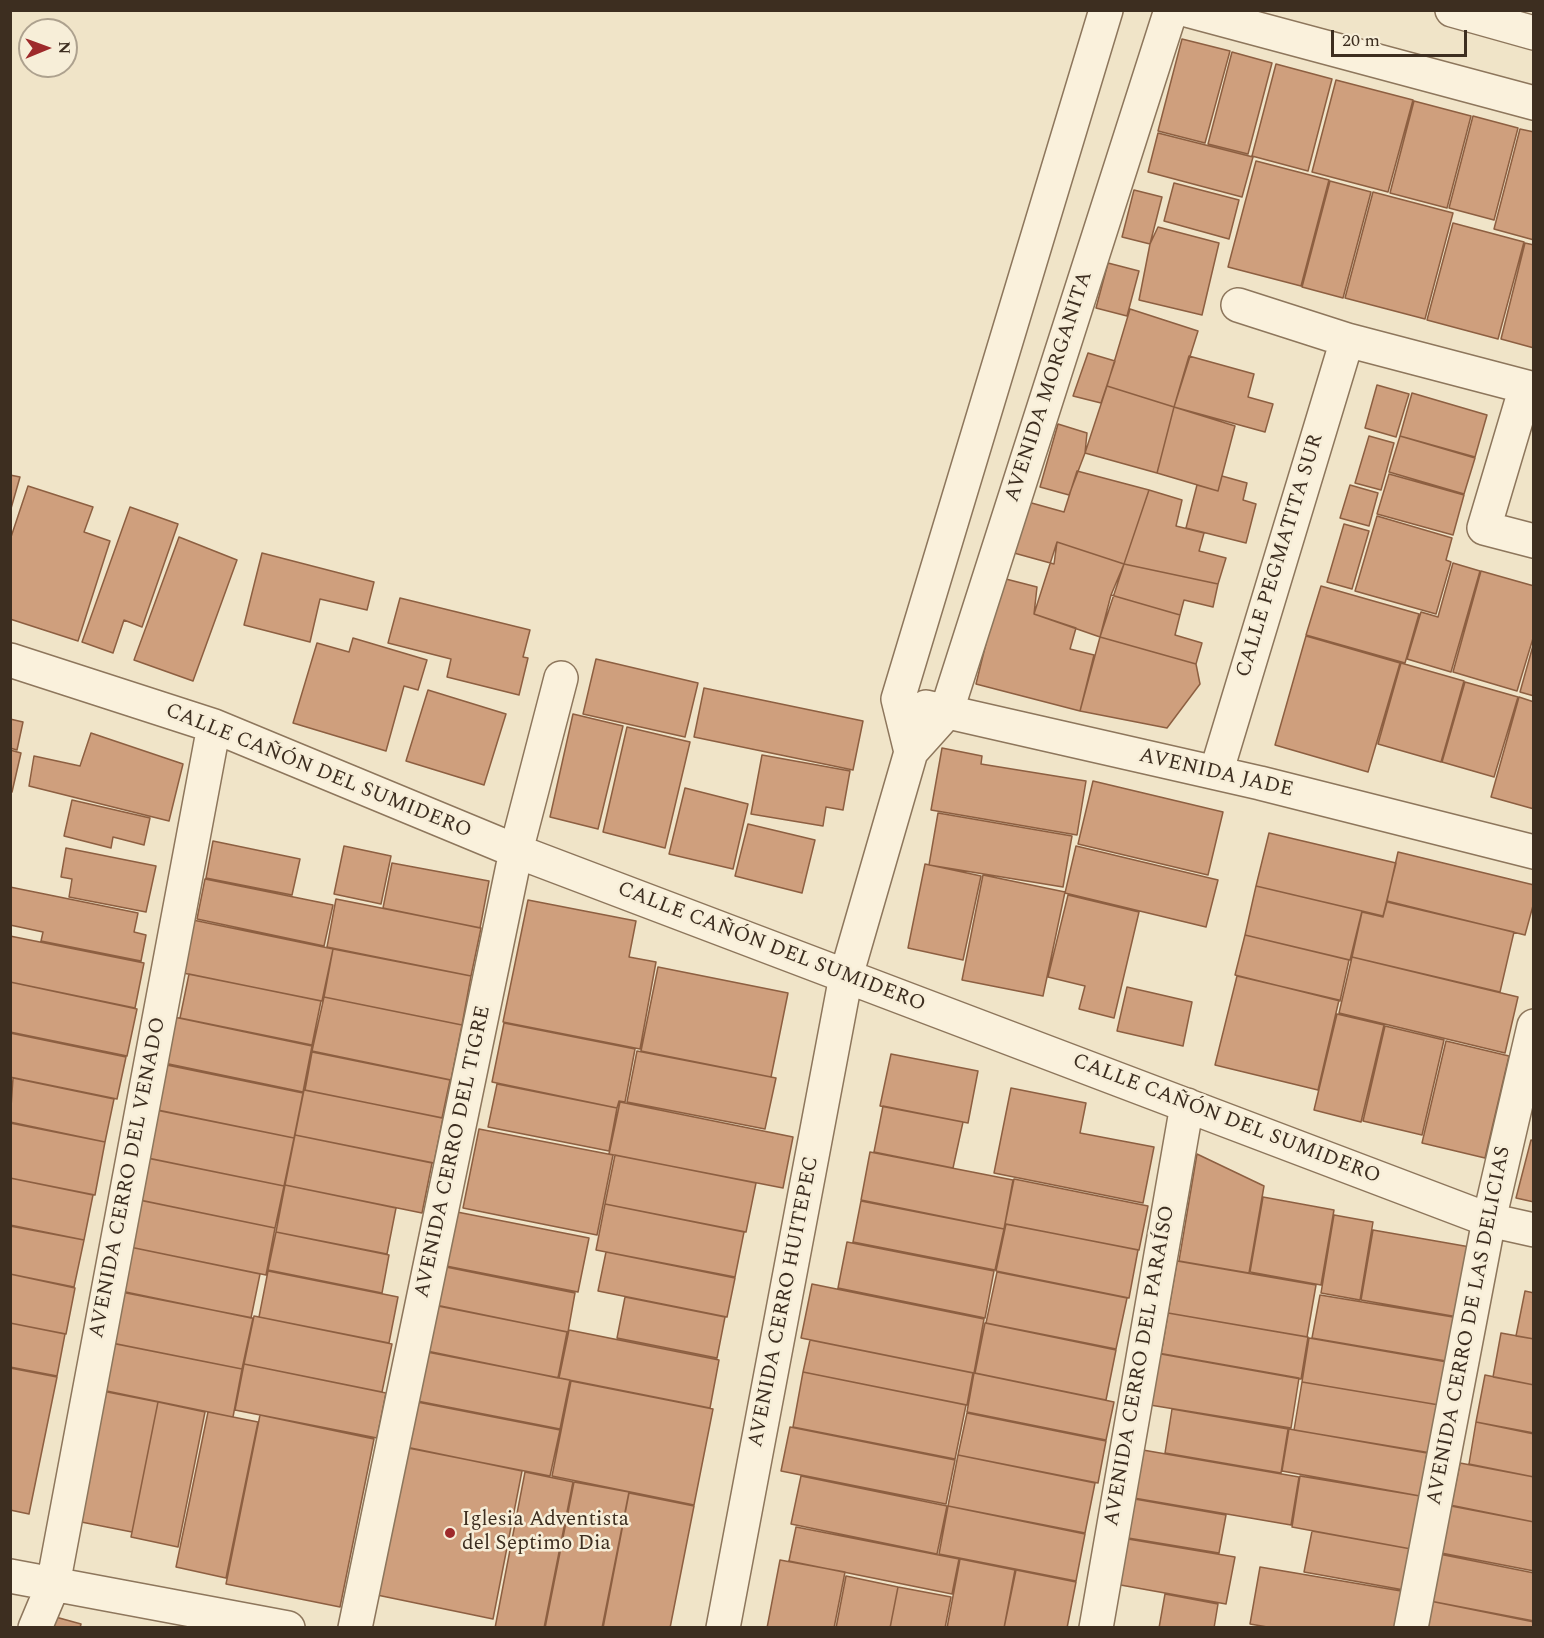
<!DOCTYPE html>
<meta charset="utf-8">
<style>
body{margin:0}
#map{position:relative;width:1544px;height:1638px;overflow:hidden;background:#f0e4c8;font-family:Spectral,serif}
canvas{display:block}
.frame{position:absolute;inset:0;border:12px solid #3d2e20;pointer-events:none}
.north{position:absolute;left:18px;top:18px;width:60px;height:60px;box-sizing:border-box;background:#f7eed8;border:2px solid #ada18e;border-radius:50%;rotate:89deg;font-size:16px;font-weight:700;line-height:24px;text-align:center;color:#3d2e20}
.north::after{content:'';display:block;margin:auto;width:21px;height:27px;background:#9e2a2b;clip-path:polygon(50% 0,100% 100%,50% 72%,0 100%)}
.scale{position:absolute;left:1331px;top:30px;width:136px;height:27px;box-sizing:border-box;border:3px solid #3d2e20;border-top:0;padding-left:8px;font-size:18px;line-height:21px;white-space:nowrap;color:#3d2e20;-webkit-text-stroke:4px #f7eed8;paint-order:stroke}
</style>
<div id="map">
<canvas width="1544" height="1638"></canvas>
<div class="frame"></div>
<div class="north">N</div>
<div class="scale">20 m</div>
</div>
<script>
const ctx = document.querySelector('canvas').getContext('2d');
ctx.lineJoin = 'round';
function paint(path, color) {
  ctx.fillStyle = color;
  ctx.fill(path, 'evenodd');
}
function trace(path, color, width, dash) {
  ctx.strokeStyle = color;
  ctx.lineWidth = width;
  ctx.lineCap = dash ? 'butt' : 'round';
  ctx.setLineDash(dash || []);
  ctx.stroke(path);
}
function write(font, color, halo, rows, align = 'center') {
  ctx.font = font + ' Spectral,serif';
  ctx.lineWidth = 5;
  ctx.setLineDash([]);
  ctx.textBaseline = 'middle';
  ctx.strokeStyle = halo;
  ctx.fillStyle = color;
  for (const [text, x, y, turn = 0] of rows) {
    ctx.save();
    ctx.translate(x, y);
    ctx.rotate((+turn || 0) * Math.PI / 180);
    ctx.textAlign = isNaN(turn) ? turn : align;
    if (halo) ctx.strokeText(text, 0, 0);
    ctx.fillText(text, 0, 0);
    ctx.restore();
  }
}
const building = new Path2D(`
 M1182 39 1230 51 1205 143 1158 131Z
 M1232 52 1272 63 1248 154 1208 144Z
 M1276 64 1332 79 1308 171 1252 156Z
 M1336 80 1413 100 1388 192 1312 172Z
 M1414 101 1471 116 1447 208 1390 193Z
 M1473 116 1518 128 1494 220 1449 208Z
 M1520 129 1534 132V240L1494 229Z
 M1158 133 1253 157 1242 197 1148 172Z
 M1256 161 1329 180 1301 286 1228 267Z
 M1330 181 1371 192 1343 298 1302 287Z
 M1174 183 1239 200 1229 239 1164 221Z
 M1134 190 1162 197 1150 244 1122 237Z
 M1373 192 1453 213 1425 319 1345 298Z
 M1453 223 1524 242 1498 339 1427 320Z
 M1158 227 1219 243 1202 315 1139 300 1150 244Z
 M1525 243 1534 245V348L1501 339Z
 M1108 263 1139 271 1127 316 1096 308Z
 M1130 309 1198 331 1174 407 1107 386Z
 M1088 353 1115 361 1101 403 1073 396Z
 M1189 356 1254 374 1248 397 1273 404 1265 432 1174 407Z
 M1377 385 1409 394 1396 437 1365 428Z
 M1107 386 1174 407 1157 473 1085 453Z
 M1412 393 1487 415 1475 457 1400 436Z
 M1174 407 1235 426 1218 491 1157 473Z
 M1058 424 1087 433 1085 453 1069 495 1040 487Z
 M1369 436 1394 443 1381 490 1355 483Z
 M1400 436 1475 458 1464 494 1389 472Z
 M1077 471 1149 490 1124 564 1057 542 1054 564 1014 553 1028 502 1064 512Z
 M1389 474 1464 495 1453 535 1377 514Z
 M10 475 20 477 10 512Z
 M1222 476 1247 483 1243 500 1256 504 1246 543 1186 528 1197 485 1218 491Z
 M1350 485 1378 493 1369 526 1340 518Z
 M28 486 93 507 84 532 110 541 78 641 10 619V540Z
 M1149 490 1182 500 1176 526 1204 533 1199 551 1226 558 1218 584 1124 564Z
 M130 507 178 524 142 627 124 620 113 653 82 642Z
 M1377 516 1452 538 1446 560 1451 562 1436 614 1355 591Z
 M1344 524 1369 531 1352 589 1327 582Z
 M179 537 237 560 193 681 134 660Z
 M1057 542 1124 564 1100 637 1034 614Z
 M262 553 374 582 367 610 320 599 310 642 244 625Z
 M1453 563 1480 571 1451 672 1407 659 1421 612 1438 617Z
 M1124 564 1218 584 1213 607 1184 600 1180 615 1111 595Z
 M1481 571 1534 586V635L1517 691 1453 672Z
 M1002 578 1037 587 1034 614 1076 628 1070 649 1094 655 1080 711 976 684Z
 M1321 586 1419 614 1405 663 1306 635Z
 M1111 595 1180 615 1175 635 1202 643 1196 664 1100 637Z
 M400 598 530 630 523 657 528 658 519 695 447 677 451 659 388 643Z
 M1306 636 1400 663 1368 772 1275 745Z
 M1100 637 1196 664 1200 684 1167 728 1080 711Z
 M353 638 427 660 418 690 404 686 386 751 293 723 317 643 349 652Z
 M1534 642V696L1520 692Z
 M596 659 698 683 685 737 583 714Z
 M1401 663 1464 681 1441 762 1378 744Z
 M1465 682 1518 697 1494 777 1442 762Z
 M704 688 863 721 853 770 694 737Z
 M428 690 506 714 484 785 406 761Z
 M1519 697 1534 702V809L1491 797Z
 M573 714 623 726 598 829 550 817Z
 M10 719 23 722 17 750 10 748Z
 M627 727 690 742 665 848 603 832Z
 M91 733 183 764 169 821 29 786 34 756 80 766Z
 M942 748 982 756 981 764 1086 781 1077 835 931 810Z
 M10 750 21 753 12 792H10Z
 M762 755 850 771 843 810 826 807 823 826 751 814Z
 M1093 781 1223 812 1208 875 1078 844Z
 M685 788 748 804 733 869 669 854Z
 M72 800 150 818 144 845 113 837 111 848 64 836Z
 M938 813 1072 836 1063 887 929 865Z
 M748 824 815 840 802 893 735 876Z
 M1269 833 1396 863 1383 916 1256 886Z
 M213 841 300 859 292 895 206 878Z
 M344 846 391 856 381 904 334 894Z
 M1076 846 1218 880 1206 927 1065 893Z
 M66 848 156 866 146 912 69 897 72 879 61 877Z
 M1398 852 1534 885V902L1525 935 1387 901Z
 M392 863 489 881 480 928 383 908Z
 M925 864 981 876 963 960 908 948Z
 M983 875 1065 892 1043 996 962 980Z
 M205 879 333 905 324 946 197 919Z
 M1256 886 1362 911 1350 960 1245 935Z
 M10 887 138 913 134 932 146 935 141 961 41 941 43 932 10 925Z
 M1068 895 1139 912 1114 1018 1079 1009 1085 986 1048 977Z
 M336 899 481 928 471 976 327 947Z
 M528 900 636 921 629 957 656 962 640 1049 503 1022Z
 M1387 902 1514 932 1500 992 1352 957 1362 912 1383 917Z
 M193 920 333 949 322 1001 183 973Z
 M1245 935 1349 960 1340 1001 1235 975Z
 M10 936 144 963 135 1008 10 982Z
 M333 949 471 976 462 1025 324 997Z
 M1352 957 1518 997 1505 1053 1339 1013Z
 M658 967 788 993 771 1077 641 1051Z
 M189 974 321 1001 312 1045 180 1018Z
 M1237 976 1339 1000 1318 1090 1215 1065Z
 M10 982 137 1009 127 1056 10 1032Z
 M1127 987 1192 1002 1183 1046 1117 1031Z
 M324 997 462 1025 451 1080 312 1051Z
 M1337 1014 1384 1025 1361 1122 1314 1110Z
 M174 1017 312 1046 303 1092 164 1063Z
 M504 1023 635 1049 625 1102 619 1101 617 1108 492 1082Z
 M1385 1026 1444 1040 1422 1135 1363 1121Z
 M10 1033 126 1057 117 1099 10 1077Z
 M1446 1041 1509 1056 1485 1158 1422 1143Z
 M637 1051 776 1078 765 1129 627 1102Z
 M312 1052 450 1080 442 1118 305 1090Z
 M891 1054 978 1071 968 1123 880 1106Z
 M157 1063 303 1093 294 1138 148 1108Z
 M13 1078 114 1099 105 1142 10 1122Z
 M497 1084 617 1108 609 1151 488 1127Z
 M1011 1088 1086 1103 1080 1133 1154 1147 1143 1203 994 1173Z
 M304 1090 443 1118 434 1163 295 1135Z
 M620 1102 793 1137 783 1188 609 1154Z
 M883 1106 963 1122 953 1168 874 1152Z
 M146 1108 294 1138 284 1186 137 1156Z
 M10 1123 105 1142 95 1195 10 1178Z
 M479 1129 613 1155 597 1235 463 1208Z
 M295 1135 432 1163 422 1213 285 1185Z
 M1531 1140 1534 1141V1202L1516 1198Z
 M870 1152 1013 1180 1004 1229 861 1200Z
 M1197 1154 1264 1186 1249 1273 1179 1261Z
 M615 1155 756 1183 746 1232 605 1204Z
 M143 1157 284 1186 275 1228 135 1199Z
 M10 1178 93 1195 84 1240 10 1225Z
 M1014 1179 1148 1206 1139 1250 1005 1224Z
 M285 1185 396 1208 387 1254 276 1232Z
 M1263 1197 1334 1210 1321 1285 1250 1272Z
 M134 1199 275 1228 266 1275 125 1246Z
 M861 1201 1004 1229 995 1270 853 1242Z
 M605 1204 744 1232 735 1277 596 1250Z
 M452 1211 589 1238 578 1292 441 1265Z
 M1334 1215 1373 1222 1360 1300 1321 1293Z
 M1006 1224 1138 1250 1129 1298 996 1271Z
 M10 1226 84 1240 74 1287 10 1274Z
 M1373 1230 1470 1247 1458 1317 1361 1300Z
 M276 1232 389 1255 382 1293 268 1270Z
 M847 1242 994 1271 985 1318 838 1288Z
 M125 1246 260 1274 251 1318 116 1290Z
 M606 1252 735 1278 727 1317 598 1291Z
 M1177 1261 1316 1285 1307 1337 1168 1313Z
 M446 1267 575 1293 568 1332 438 1306Z
 M268 1271 398 1297 389 1343 259 1317Z
 M997 1272 1127 1298 1116 1349 986 1323Z
 M10 1274 75 1288 66 1334 10 1323Z
 M812 1284 984 1319 974 1373 801 1338Z
 M116 1291 253 1318 242 1369 106 1342Z
 M1525 1291 1534 1293V1339L1516 1336Z
 M1320 1295 1459 1318 1452 1362 1312 1338Z
 M625 1297 725 1317 717 1358 617 1338Z
 M431 1304 567 1332 558 1378 422 1350Z
 M1168 1313 1308 1337 1301 1379 1161 1354Z
 M254 1316 392 1344 382 1392 244 1364Z
 M10 1323 65 1334 57 1376 10 1367Z
 M985 1323 1116 1350 1106 1400 975 1373Z
 M569 1330 719 1360 710 1408 559 1378Z
 M1501 1333 1534 1339V1385L1493 1377Z
 M1309 1338 1447 1362 1439 1405 1302 1382Z
 M810 1340 973 1373 967 1405 803 1372Z
 M107 1342 242 1369 233 1417 97 1389Z
 M422 1351 570 1380 560 1429 412 1400Z
 M1158 1353 1299 1378 1291 1428 1150 1405Z
 M244 1364 386 1393 377 1438 235 1410Z
 M10 1368 57 1377 29 1514 10 1510Z
 M803 1372 966 1405 955 1459 793 1427Z
 M974 1373 1114 1402 1106 1440 967 1412Z
 M1485 1375 1534 1385V1434L1476 1422Z
 M571 1381 713 1409 694 1505 552 1476Z
 M1302 1382 1439 1405 1431 1453 1294 1430Z
 M92 1389 158 1402 132 1532 66 1519Z
 M412 1401 560 1430 550 1476 403 1447Z
 M158 1402 205 1412 178 1547 131 1537Z
 M1172 1409 1288 1429 1281 1473 1165 1453Z
 M208 1412 258 1422 226 1578 176 1567Z
 M967 1413 1106 1441 1098 1483 958 1455Z
 M260 1415 374 1439 340 1607 226 1584Z
 M1476 1422 1534 1433V1477L1469 1464Z
 M790 1427 955 1460 946 1504 781 1471Z
 M1289 1429 1427 1453 1420 1496 1282 1471Z
 M406 1447 522 1471 493 1619 377 1595Z
 M1137 1449 1299 1477 1291 1525 1128 1497Z
 M958 1455 1095 1483 1085 1533 948 1506Z
 M1460 1463 1534 1477V1522L1451 1506Z
 M525 1472 573 1482 544 1628H495Z
 M801 1476 947 1506 937 1554 791 1524Z
 M1300 1476 1420 1496 1411 1549 1292 1527Z
 M574 1482 629 1492 602 1628H545Z
 M629 1493 694 1506 670 1628H603Z
 M1129 1498 1226 1515 1219 1553 1122 1537Z
 M1445 1504 1534 1522V1571L1436 1552Z
 M948 1506 1085 1534 1076 1581 939 1554Z
 M796 1527 959 1559 952 1594 789 1561Z
 M1312 1531 1411 1549 1404 1590 1304 1572Z
 M1122 1538 1235 1557 1226 1604 1115 1584Z
 M1439 1554 1534 1573V1621L1430 1601Z
 M960 1559 1015 1570 1004 1628H947Z
 M780 1560 845 1572 834 1628H767Z
 M1260 1567 1401 1591 1395 1628H1273L1250 1624Z
 M1016 1570 1076 1582 1067 1628H1004Z
 M846 1576 898 1587 890 1628H836Z
 M898 1587 951 1597 945 1628H890Z
 M1165 1594 1218 1604 1214 1628H1159Z
 M1430 1601 1534 1622V1628H1425Z
 M52 1616 81 1624 80 1628H48Z`);
paint(building, '#cf9f7d');
trace(building, '#8d5f41', 1.5);
const minor = new Path2D(`
 M1187 10 1534 103
 M1452 10 1534 33
 M1238 305 1347 340 1534 389
 M1526 387 1484 528 1534 541
 M10 660 214 726 516 851 1489 1220 1534 1230
 M926 707 1260 783 1534 852
 M911 752 898 699 1106 10
 M1216 773 1347 340
 M10 1576 288 1628
 M35 1628 53 1585 214 726
 M355 1628 516 851 561 678
 M723 1628 846 976 911 752 946 713 1171 10
 M1096 1628 1187 1105
 M1411 1628 1489 1220 1534 1026`);
trace(minor, '#8d765c', 36);
trace(minor, '#faf1dc', 33);
for (const [x, y, r, color] of [
 [450,1533,6,"#9e2a2b"]
]) {
  const dot = new Path2D();
  dot.arc(x, y, r, 0, 2 * Math.PI);
  ctx.fillStyle = color;
  ctx.fill(dot);
  trace(dot, '#f7eed8', 2);
}
write('21px', '#3d2e20', '#f7eed8', [
 ["AVENIDA MORGANITA",1050,387,-72],
 ["CALLE PEGMATITA SUR",1281,556,-73],
 ["CALLE CAÑÓN DEL SUMIDERO",318,772,22],
 ["AVENIDA JADE",1216,774,13],
 ["CALLE CAÑÓN DEL SUMIDERO",771,948,21],
 ["CALLE CAÑÓN DEL SUMIDERO",1226,1120,21],
 ["AVENIDA CERRO DEL TIGRE",454,1152,-78],
 ["AVENIDA CERRO DEL VENADO",129,1178,-79],
 ["AVENIDA CERRO HUITEPEC",785,1302,-79],
 ["AVENIDA CERRO DE LAS DELICIAS",1470,1326,-79],
 ["AVENIDA CERRO DEL PARAÍSO",1141,1366,-80]
]);
write('21px', '#3d2e20', '#f7eed8', [
 ["Iglesia Adventista",462,1521],
 ["del Septimo Dia",462,1545]
], 'left');
</script>
